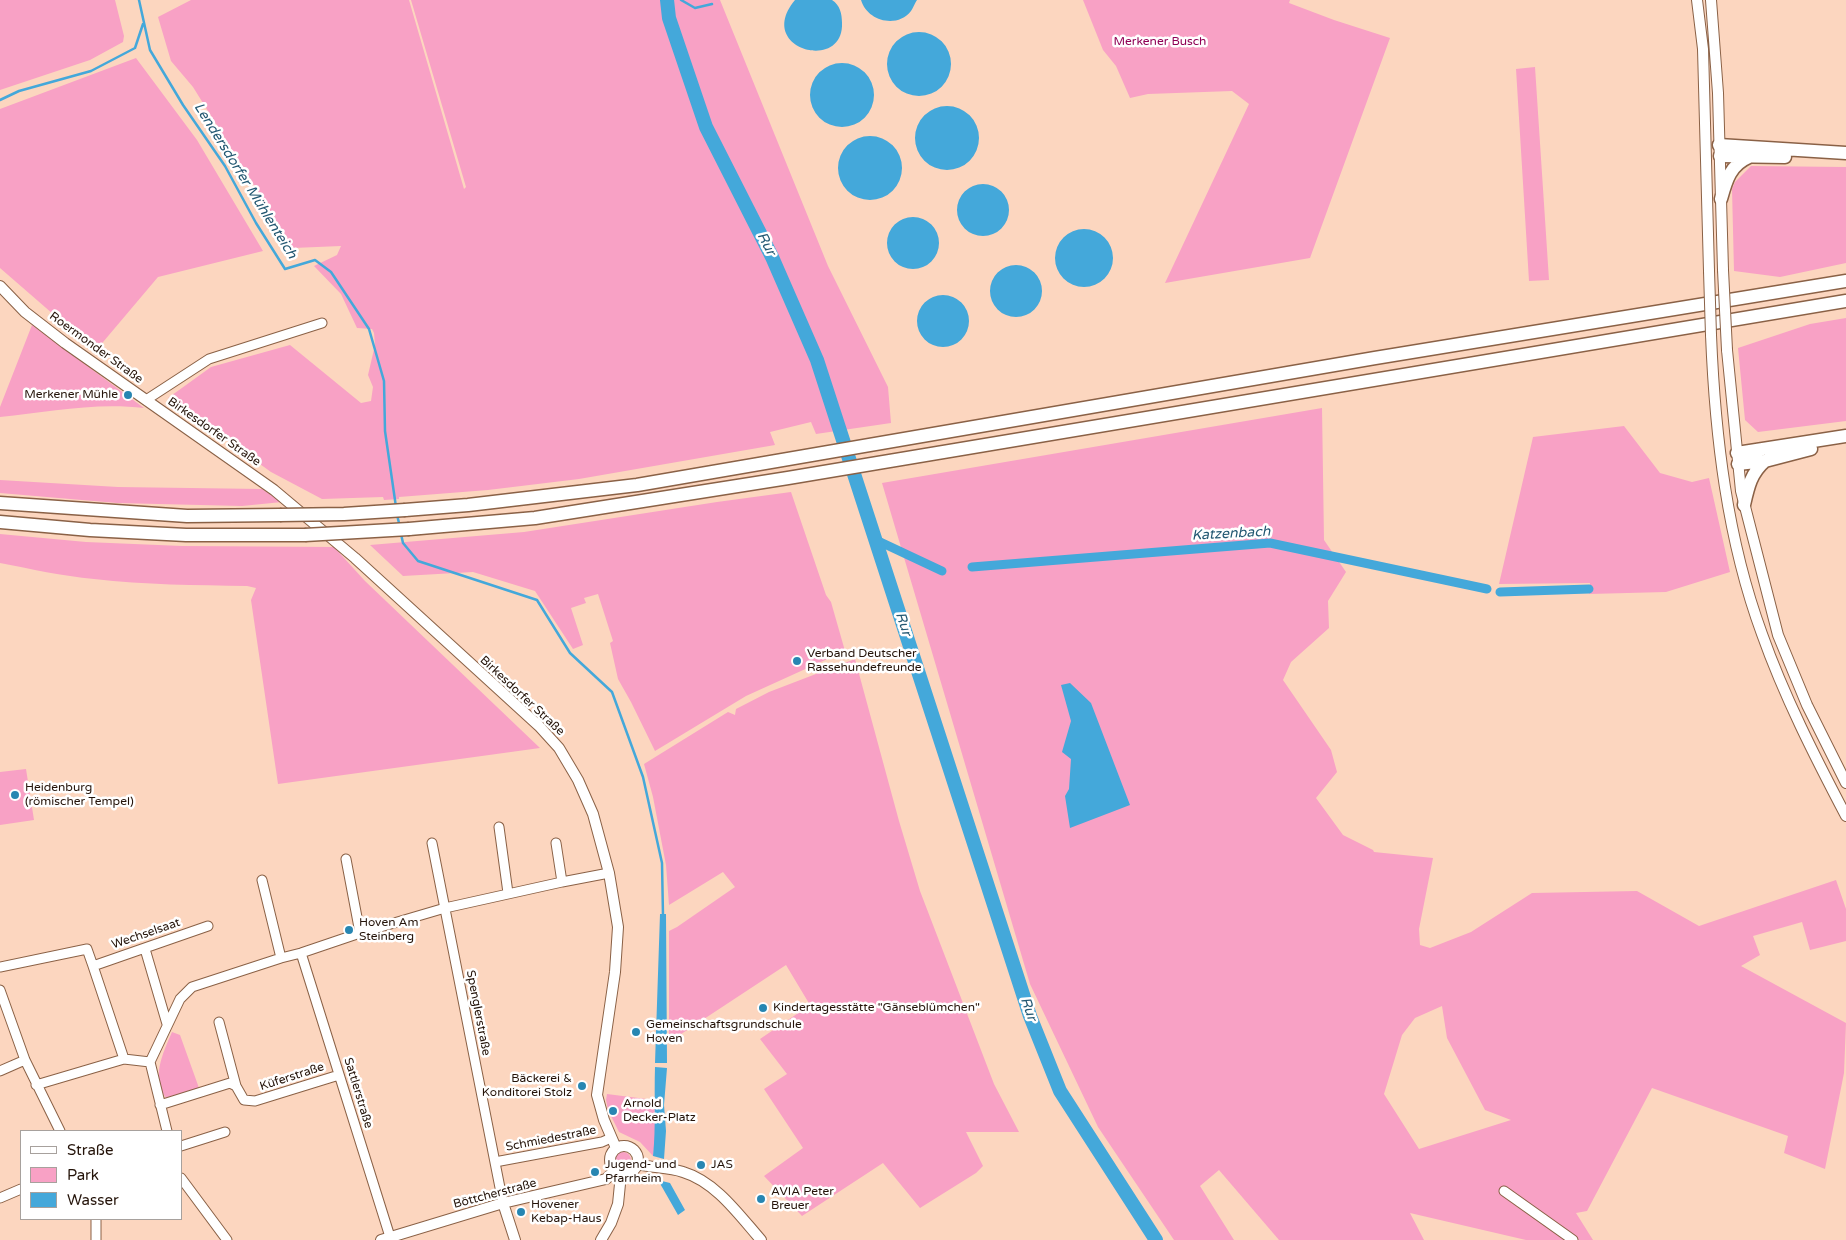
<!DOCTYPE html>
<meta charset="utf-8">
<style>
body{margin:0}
#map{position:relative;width:1846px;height:1240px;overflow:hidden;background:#fcd6bf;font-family:"Varela Round",sans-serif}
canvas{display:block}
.legend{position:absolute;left:20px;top:1130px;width:162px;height:90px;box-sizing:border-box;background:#fff;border:1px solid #a7a19d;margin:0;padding:6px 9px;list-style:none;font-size:15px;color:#241309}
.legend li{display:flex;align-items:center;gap:10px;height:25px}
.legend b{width:25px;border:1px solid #a7a19d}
</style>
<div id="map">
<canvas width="1846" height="1240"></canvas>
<ul class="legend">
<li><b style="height:6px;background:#fff"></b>Straße</li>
<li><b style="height:14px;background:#f8a1c5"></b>Park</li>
<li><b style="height:14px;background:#44a8da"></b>Wasser</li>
</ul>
</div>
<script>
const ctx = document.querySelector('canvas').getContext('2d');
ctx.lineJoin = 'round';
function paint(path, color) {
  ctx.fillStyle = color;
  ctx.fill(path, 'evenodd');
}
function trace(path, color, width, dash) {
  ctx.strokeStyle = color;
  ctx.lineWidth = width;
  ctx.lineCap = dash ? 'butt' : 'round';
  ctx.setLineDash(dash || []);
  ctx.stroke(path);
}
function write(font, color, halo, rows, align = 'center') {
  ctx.font = font + ' "Varela Round",sans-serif';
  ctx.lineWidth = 5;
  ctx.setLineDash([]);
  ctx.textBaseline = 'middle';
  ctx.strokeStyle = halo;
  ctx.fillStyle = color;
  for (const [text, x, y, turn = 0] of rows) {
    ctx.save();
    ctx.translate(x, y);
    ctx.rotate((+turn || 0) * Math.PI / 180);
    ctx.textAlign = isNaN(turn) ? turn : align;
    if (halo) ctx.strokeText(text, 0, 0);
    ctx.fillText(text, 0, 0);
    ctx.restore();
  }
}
paint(new Path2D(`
 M0 0H115L124 36 123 42 90 60 0 90Z
 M191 0H409L464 189 466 187 411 0H720L828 266 888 387 891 423 816 434 811 422 770 432 775 445 579 479 488 490 399 497V499L384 500 383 497 322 499 271 472 168 398 211 367 290 345 361 403 371 401 373 387 368 375 375 345 374 333 372 329 357 328 341 294 314 266 337 255 341 246 293 248 193 87 171 61 158 17Z
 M1083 0H1290L1289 3 1334 20 1390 38 1310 258 1165 283 1249 104 1232 91 1148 94 1130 98 1116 66 1103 50Z
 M136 58 197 140 263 251 158 277 98 348 53 314 0 268V109Z
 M1535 67 1549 280 1529 281 1516 69Z
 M1751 166 1846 167V263L1780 277 1734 271 1732 189 1735 182Z
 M1846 318V421L1758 432 1745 420 1738 348 1810 324Z
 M32 325 144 408C96 402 47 412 0 417V407Z
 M1322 408 1324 540 1346 572 1328 601 1329 628 1291 662 1283 680 1331 750 1337 772 1316 798 1343 835 1373 850 1374 852 1433 858 1419 929 1420 945 1430 948 1471 932 1532 893 1637 891 1699 926 1836 880 1846 909V941L1810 950 1802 922 1753 936 1760 955 1741 966 1846 1023 1844 1073 1825 1169 1784 1153 1788 1136 1652 1088 1587 1211 1576 1213 1593 1240H1526L1410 1213 1424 1240H1279L1219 1170 1200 1186 1234 1240H1174L1098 1127 1030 984 882 483ZM1442 1006 1447 1038 1485 1110 1511 1120 1419 1149 1384 1094 1402 1035 1415 1018Z
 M1624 426 1660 473 1692 482 1709 478 1730 572 1666 592 1589 594 1590 583 1499 584 1533 437Z
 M0 480 118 487 262 489 282 502 242 506 117 503 0 493Z
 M791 492 826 595 831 602 845 651 746 696 655 751 631 702 618 679 610 643 613 641 598 594 584 598 586 603 571 608 583 645 573 649 535 591 473 572 403 576 370 545 524 532 717 502Z
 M0 534 86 542 182 546 334 547 365 581 540 748 278 784 251 600 256 588 247 586C196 585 145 585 94 579 62 576 31 569 0 563Z
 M855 659 899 821 920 891 994 1084 1019 1132H966L983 1166 976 1173 920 1208 883 1163 802 1216 764 1176 803 1148 764 1089 787 1074 760 1039 810 1005 786 965 669 1042V931L677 927 735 887 723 872 669 905 666 865 653 797 644 764 728 712 735 715 736 709 769 692Z
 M26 769 34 820 0 825V772Z
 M172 1032 180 1035 199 1088 167 1099C150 1079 163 1053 172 1032Z
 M607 1094 654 1100 656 1132 653 1156 640 1142 619 1132 608 1110 606 1100Z
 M615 1160a8 8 0 1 1 16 0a8 8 0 1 1-16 0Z`), '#f8a1c5');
paint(new Path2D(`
 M795 0H832C840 5 842 14 842 23 844 73 754 49 795 0Z
 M861 0H917C915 3 913 8 911 11 897 29 867 21 861 0Z
 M887 64a32 32 0 1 1 64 0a32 32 0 1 1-64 0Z
 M810 95a32 32 0 1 1 64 0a32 32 0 1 1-64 0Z
 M915 138a32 32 0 1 1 64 0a32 32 0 1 1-64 0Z
 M838 168a32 32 0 1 1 64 0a32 32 0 1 1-64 0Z
 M957 210a26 26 0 1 1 52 0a26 26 0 1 1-52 0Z
 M887 243a26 26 0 1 1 52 0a26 26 0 1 1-52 0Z
 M1055 258a29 29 0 1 1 58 0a29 29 0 1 1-58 0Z
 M990 291a26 26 0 1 1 52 0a26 26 0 1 1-52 0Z
 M917 321a26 26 0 1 1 52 0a26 26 0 1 1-52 0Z
 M1070 683 1091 703 1130 805 1070 828 1065 796 1069 789 1071 759 1062 752 1071 721 1061 685Z
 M660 914H666L667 1063H655Z
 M655 1067 667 1068 664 1105 666 1131 664 1159 653 1156C656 1127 654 1097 655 1067Z
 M658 1180 670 1183 685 1210 678 1215Z`), '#44a8da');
trace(new Path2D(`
 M139 0 150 50 183 105 225 166 256 223 285 269 315 260 331 272 369 329 384 381 385 431 396 507
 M681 0 695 8 712 4
 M0 100 19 91 91 71 135 48 143 24
 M397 515 400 527
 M401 534 403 543 418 561 537 600 570 653 612 692 643 777 662 863 663 916`), '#44a8da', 2.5);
trace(new Path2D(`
 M876 540 942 571
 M972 567 1270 543 1487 589
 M1500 592 1589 589`), '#44a8da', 9);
trace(new Path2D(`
 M667 0 669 18 706 127 772 257 817 360 1030 1016 1060 1091 1156 1240`), '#44a8da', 14);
const minor = new Path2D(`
 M146 400 209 359 322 323
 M499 827 508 893
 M432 843 503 1203
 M556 843 562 882
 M346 859 360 933
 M262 880 281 958
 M145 949 167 1024
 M301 953 391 1240
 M0 967 87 949 93 966
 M0 990 25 1060 60 1131
 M219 1022 236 1086 244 1100 255 1101 339 1075
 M124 1059 93 966 208 926
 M0 1071 25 1060
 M36 1085 124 1059 150 1062
 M160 1105 230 1083 236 1086
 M167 1131 150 1062 180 999 192 987 281 958 301 953 360 933 445 908 562 882 609 873
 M181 1146 225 1132
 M495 1162 602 1142 611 1138
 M181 1178 227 1240
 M1504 1191 1573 1240
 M0 1198 21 1189
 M96 1240V1219`);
const major = new Path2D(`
 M1697 0 1703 49 1709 271
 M1711 0 1718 93 1723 270
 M0 286 25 312 65 343 274 490 355 558 539 726 559 748 578 780 593 814 609 873 618 927 615 972 597 1095 604 1120 616 1148
 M1711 335C1715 435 1727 539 1762 634 1784 696 1815 757 1846 816
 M1727 350 1741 491 1778 635 1807 705 1846 783
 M610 1160a14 14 0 1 1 28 0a14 14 0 1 1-28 0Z
 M637 1164C652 1168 668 1167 683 1172 716 1182 739 1215 761 1240
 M503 1203 515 1240
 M381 1240 503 1203 606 1179 614 1171
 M601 1240 611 1223 618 1204 621 1174`);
const highway = new Path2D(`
 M1719 145 1846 153
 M1720 156 1785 157
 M1721 199C1726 181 1730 165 1749 157
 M1737 453 1846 436
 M1738 464 1765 461 1811 449
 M0 503 187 516 280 515
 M1744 505C1748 487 1751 473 1765 461
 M405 510 468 505 637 485 1375 358 1846 281
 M0 522 90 530 186 535H305
 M409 529 535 518 788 478 1846 301`);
trace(minor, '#8a6146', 11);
trace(major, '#8a6146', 12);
trace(highway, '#8a6146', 15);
trace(minor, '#fff', 9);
trace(major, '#fff', 10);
trace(highway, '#fff', 12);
const majorBridge = new Path2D(`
 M1723 270 1727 350
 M1709 271 1711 335`);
const highwayBridge = new Path2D(`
 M280 515 344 514 405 510
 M305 535 409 529`);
trace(majorBridge, '#8a6146', 12, []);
trace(highwayBridge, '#8a6146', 15, []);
trace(majorBridge, '#fff', 10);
trace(highwayBridge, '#fff', 12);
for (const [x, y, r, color] of [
 [128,395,5,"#2786b2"],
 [797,661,5,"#2786b2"],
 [15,795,5,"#2786b2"],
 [349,930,5,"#2786b2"],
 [763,1008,5,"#2786b2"],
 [636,1032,5,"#2786b2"],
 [582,1086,5,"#2786b2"],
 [613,1111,5,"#2786b2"],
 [701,1165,5,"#2786b2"],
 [595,1172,5,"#2786b2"],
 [761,1199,5,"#2786b2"],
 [521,1212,5,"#2786b2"]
]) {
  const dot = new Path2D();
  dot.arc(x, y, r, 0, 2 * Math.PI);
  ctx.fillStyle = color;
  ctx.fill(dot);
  trace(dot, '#fff', 2);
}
write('12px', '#8f0055', '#fff', [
 ["Merkener Busch",1160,42]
]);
write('12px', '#241309', '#fff', [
 ["Roermonder Straße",96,348,36],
 ["Birkesdorfer Straße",214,432,35],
 ["Birkesdorfer Straße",522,696,43],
 ["Wechselsaat",146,934,-19],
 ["Spenglerstraße",478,1013,79],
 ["Küferstraße",292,1077,-18],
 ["Sattlerstraße",358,1093,73],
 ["Schmiedestraße",551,1139,-11],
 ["Böttcherstraße",495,1194,-15]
]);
write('12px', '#241309', '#fff', [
 ["Merkener Mühle",118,395,"right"],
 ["Verband Deutscher",807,654],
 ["Rassehundefreunde",807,668],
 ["Heidenburg",25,788],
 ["(römischer Tempel)",25,802],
 ["Hoven Am",359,923],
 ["Steinberg",359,937],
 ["Kindertagesstätte \"Gänseblümchen\"",773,1008],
 ["Gemeinschaftsgrundschule",646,1025],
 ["Hoven",646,1039],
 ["Bäckerei &",572,1079,"right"],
 ["Konditorei Stolz",572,1093,"right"],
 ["Arnold",623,1104],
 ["Decker-Platz",623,1118],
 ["Jugend- und",605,1165],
 ["Pfarrheim",605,1179],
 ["JAS",711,1165],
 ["AVIA Peter",771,1192],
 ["Breuer",771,1206],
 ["Hovener",531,1205],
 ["Kebap-Haus",531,1219]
], 'left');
write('italic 14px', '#235872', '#fff', [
 ["Lendersdorfer Mühlenteich",245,181,58],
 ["Rur",766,244,63],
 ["Katzenbach",1231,534,-3],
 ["Rur",903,624,72],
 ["Rur",1028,1009,71]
]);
</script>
